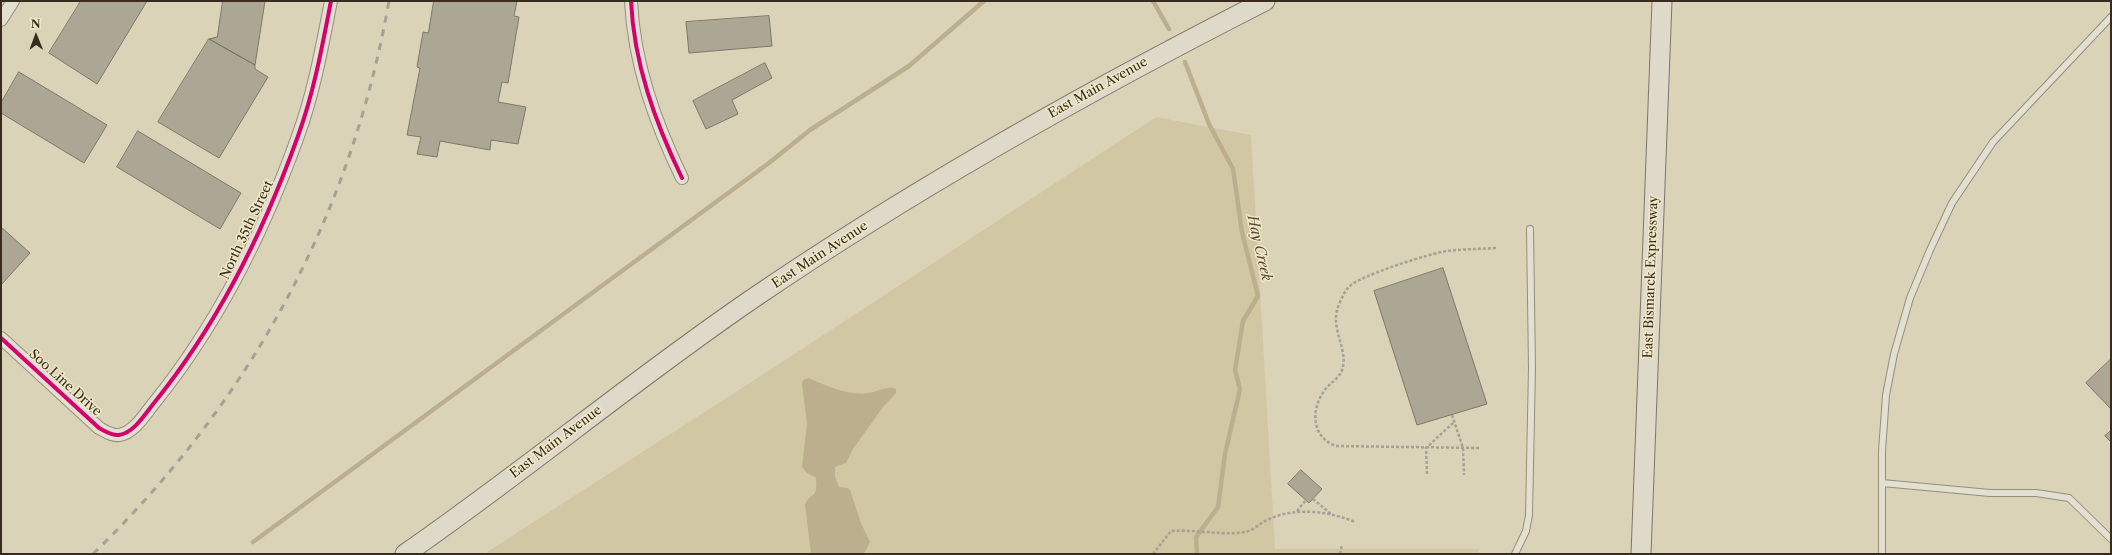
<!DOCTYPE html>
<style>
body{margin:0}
#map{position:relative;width:2112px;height:555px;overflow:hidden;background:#dbd3b8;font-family:"Libre Caslon Text",serif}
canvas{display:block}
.frame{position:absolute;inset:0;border:2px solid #392c1f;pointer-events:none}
.north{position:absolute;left:16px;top:16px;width:40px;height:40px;-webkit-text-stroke:3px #f1e8c8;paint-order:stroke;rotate:359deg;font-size:11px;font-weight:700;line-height:16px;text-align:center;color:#392c1f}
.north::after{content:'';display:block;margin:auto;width:14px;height:18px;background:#392c1f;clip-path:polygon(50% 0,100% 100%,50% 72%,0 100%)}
</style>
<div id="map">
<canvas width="2112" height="555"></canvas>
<div class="frame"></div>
<div class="north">N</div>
</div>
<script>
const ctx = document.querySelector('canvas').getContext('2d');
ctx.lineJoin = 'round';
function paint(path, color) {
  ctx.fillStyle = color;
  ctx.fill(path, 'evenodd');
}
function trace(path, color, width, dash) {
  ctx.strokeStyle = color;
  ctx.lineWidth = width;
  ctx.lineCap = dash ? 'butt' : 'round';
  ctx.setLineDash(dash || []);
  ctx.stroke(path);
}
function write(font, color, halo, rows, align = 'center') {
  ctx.font = font + ' "Libre Caslon Text",serif';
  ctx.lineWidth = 3;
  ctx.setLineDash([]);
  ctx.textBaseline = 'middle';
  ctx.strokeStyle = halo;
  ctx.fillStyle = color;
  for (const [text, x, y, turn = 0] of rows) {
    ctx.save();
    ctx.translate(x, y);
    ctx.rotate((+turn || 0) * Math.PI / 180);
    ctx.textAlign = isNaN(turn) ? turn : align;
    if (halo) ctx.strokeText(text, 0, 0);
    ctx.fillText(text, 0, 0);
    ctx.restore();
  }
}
paint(new Path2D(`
 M1156 117 1251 135 1275 549H1478L1479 554H484L773 368Z`), '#d2c7a3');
paint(new Path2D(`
 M808 378C829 386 846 396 869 393 876 392 889 385 896 389V393L883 407 853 449 846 463 835 467V477L839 487 848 488 850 490 861 523 870 542 864 554H811L805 505C810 491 818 501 816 478L807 473 802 467 807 423 802 384 803 380Z`), '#bbaf8d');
trace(new Path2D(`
 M1153 1 1169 29
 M1185 62 1209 124 1233 169 1242 232 1258 296 1243 321 1235 370 1240 389 1225 454 1218 507 1196 537 1197 554
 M253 542 769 163 810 130 909 66 984 1`), '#bbaf8d', 4.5);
const building = new Path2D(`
 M81 1H147L97 84 49 53Z
 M223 1H265L255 65 209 39 217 37Z
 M434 1H517L514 16 519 17 508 83 502 82 498 102 526 107 518 144 491 140 490 150 440 141 437 157 417 154 421 137 407 135 420 68 417 67 423 32 428 33Z
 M769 16 772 46 689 53 686 22Z
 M209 39 255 65V69L268 77 219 158 158 122Z
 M765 63 772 78 732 100 738 114 706 129 693 101Z
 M19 72 107 125 84 163 1 113V103Z
 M138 131 241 193 220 229 117 167Z
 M1 227 30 253 1 285Z
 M1443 268 1487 404 1417 425 1374 291Z
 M2111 359V409L2086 383Z
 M2111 431V442L2105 436Z
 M1301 470 1322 489 1309 503 1288 484Z`);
paint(building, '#aca694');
trace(building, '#7e7768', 1);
const lane = new Path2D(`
 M1882 483 1990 493H2036L2069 498 2111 539
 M1515 554 1526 531 1529 515 1532 368 1530 229
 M1882 554V451L1886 395 1894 354 1910 298 1930 250 1952 203 1993 142 2111 17`);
const street = new Path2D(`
 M631 1C634 64 655 122 682 178
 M1 20 13 1
 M1 338 99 428C105 431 112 436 119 435 134 433 145 414 154 403 218 324 264 231 298 136 314 92 322 47 331 1`);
const primary = new Path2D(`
 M405 554C525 471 637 377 758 295 920 185 1090 90 1265 1
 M1641 554 1662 1`);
trace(lane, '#948e7d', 8);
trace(street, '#948e7d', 14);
trace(primary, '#7e7768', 21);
trace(new Path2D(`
 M1452 415 1463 448 1464 475
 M1479 448 1336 446C1311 437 1311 410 1324 391 1330 382 1341 378 1343 367 1347 344 1328 327 1340 302 1343 296 1345 290 1350 286 1359 276 1431 253 1447 251 1463 249 1479 249 1496 248
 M1427 474 1426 448 1454 422
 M1313 499 1331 514
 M1297 511 1306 500
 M1153 554 1171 531C1196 529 1221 536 1245 532 1253 531 1261 522 1269 519 1295 507 1329 511 1355 522
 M1340 554 1342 545`), '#a5a195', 2.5, [3, 2]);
trace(lane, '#e3dfd1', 6);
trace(street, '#e3dfd1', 12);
trace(primary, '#ded9c9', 19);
trace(new Path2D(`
 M93 554C250 401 351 217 389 1`), '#a5a195', 3, [7, 7]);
trace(new Path2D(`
 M631 1C634 64 655 122 682 178
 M1 338 99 428C105 431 112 436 119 435 134 433 145 414 154 403 218 324 264 231 298 136 314 92 322 47 331 1`), '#d6006c', 4);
write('13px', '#392c1f', '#f1e8c8', [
 ["East Main Avenue",1098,88,-29],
 ["North 35th Street",247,230,-65],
 ["East Main Avenue",820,255,-33],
 ["East Bismarck Expressway",1651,277,-88],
 ["Soo Line Drive",65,383,42],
 ["East Main Avenue",556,442,-37]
]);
write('italic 14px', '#564936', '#f1e8c8', [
 ["Hay Creek",1259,248,77]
]);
</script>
